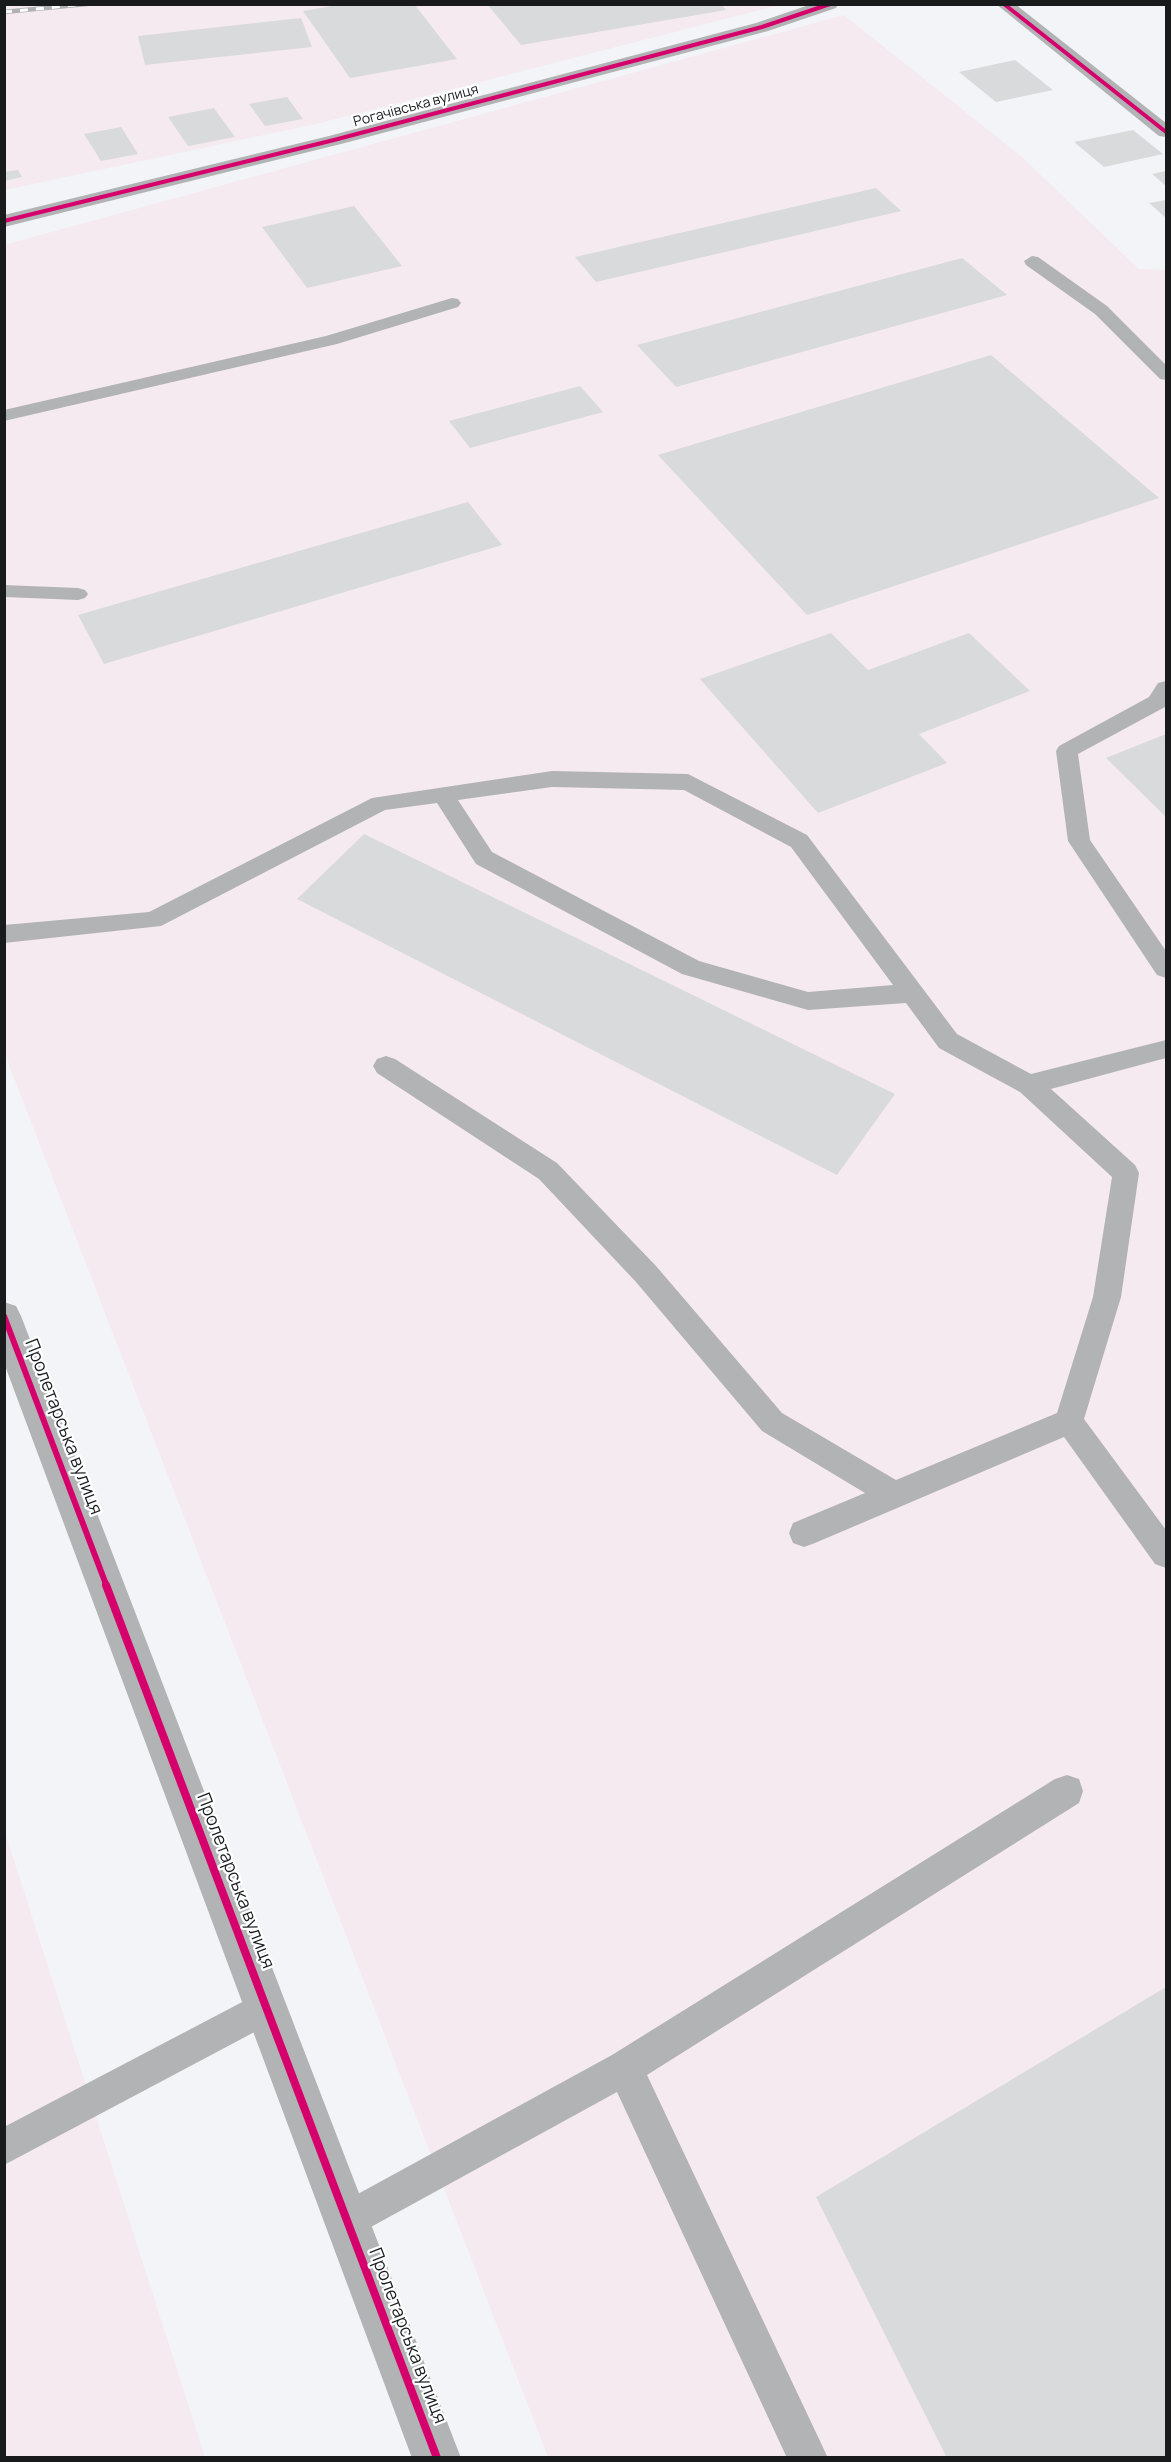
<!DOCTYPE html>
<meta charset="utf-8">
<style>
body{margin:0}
#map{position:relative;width:1171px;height:2462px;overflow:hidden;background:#f2f4f7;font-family:Manrope,sans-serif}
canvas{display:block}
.frame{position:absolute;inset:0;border:6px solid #181a1c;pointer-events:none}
</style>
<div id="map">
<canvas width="1171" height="2462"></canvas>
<div class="frame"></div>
</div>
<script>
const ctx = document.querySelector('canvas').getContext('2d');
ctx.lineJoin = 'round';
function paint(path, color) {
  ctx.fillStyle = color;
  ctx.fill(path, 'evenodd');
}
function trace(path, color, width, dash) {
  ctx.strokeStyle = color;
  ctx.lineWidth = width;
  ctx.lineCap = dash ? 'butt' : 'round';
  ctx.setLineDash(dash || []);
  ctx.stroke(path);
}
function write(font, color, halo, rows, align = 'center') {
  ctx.font = font + ' Manrope,sans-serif';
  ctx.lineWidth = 4.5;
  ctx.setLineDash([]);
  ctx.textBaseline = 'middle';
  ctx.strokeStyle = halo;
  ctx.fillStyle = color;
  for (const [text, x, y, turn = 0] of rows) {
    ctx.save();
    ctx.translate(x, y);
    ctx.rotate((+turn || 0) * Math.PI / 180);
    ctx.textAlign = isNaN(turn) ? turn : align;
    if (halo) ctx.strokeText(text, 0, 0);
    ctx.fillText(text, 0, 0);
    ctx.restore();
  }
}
paint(new Path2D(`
 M4 5H780L316 124 5 190Z
 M844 15 1022 157 1139 269 1166 270V2457H548L9 1065 5 1048 4 245Z
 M4 1829 91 2101 205 2457H5Z`), '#f6eaf1');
paint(new Path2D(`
 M343 4H414L457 59 350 78 303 11Z
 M487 4H721L726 10 521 45Z
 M301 18 312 47 145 65 138 36Z
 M1015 60 1053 90 996 102 959 72Z
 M287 97 303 119 265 126 249 104Z
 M214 108 235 137 188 146 168 117Z
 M121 127 138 154 101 161 84 134Z
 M1133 130 1163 154 1104 167 1074 142Z
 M18 170 22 177 4 181V172Z
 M1166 171V186L1152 174Z
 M876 188 901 211 596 282 575 257Z
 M1166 200V218L1149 203Z
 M354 206 402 266 307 288 262 227Z
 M962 258 1007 295 676 387 637 345Z
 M991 355 1159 498 807 615 658 455Z
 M580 386 603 412 470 448 449 421Z
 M468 502 502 545 104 664 78 615Z
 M831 633 868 670 969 633 1030 691 919 734 947 763 818 813 700 679Z
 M1166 734V817L1106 758Z
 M364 834 895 1094 837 1175 297 899Z
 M1166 1987V2458H947L816 2197Z`), '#d8dadc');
paint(new Path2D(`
 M1032 256 1038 257 1107 306 1166 365V380L1160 379 1095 314 1026 265 1024 261Z
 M452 298 458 299 461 303 458 307 337 344 4 421V410L326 336Z
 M4 585 78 588 85 590 88 594 85 598 78 600 4 597Z
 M1166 681 1165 707 1078 754 1090 840 1166 951V978L1157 975 1068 841 1056 751 1059 746 1149 697 1158 683Z
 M552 771 688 774 807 835 957 1034 1031 1074 1166 1040V1058L1051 1089 1135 1165 1139 1173 1121 1297 1084 1419 1166 1530V1568L1155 1564 1064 1437 815 1543 804 1547 793 1543 789 1533 793 1523 865 1493 762 1431 636 1282 539 1179 377 1073 373 1066 377 1059 386 1056 395 1059 557 1163 656 1266 782 1413 896 1480 1057 1413 1093 1297 1112 1177 1020 1092 939 1048 906 1003 808 1010 682 974 476 864 437 803 385 810 161 926 4 943V925L149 912 372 798ZM552 787 684 790 791 847 893 985 808 992 699 961 492 852 458 800Z
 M1067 1775 1079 1779 1083 1791 1079 1803 647 2075 828 2458H787L617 2092 360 2233 347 2239 334 2233 328 2220 334 2207 612 2055 1055 1779Z
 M267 1989 279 1995 285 2007 279 2019 4 2165V2127Z`), '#b2b3b4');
paint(new Path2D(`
 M996 4H1015L1166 123V137L1159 136Z`), '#b2b3b4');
paint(new Path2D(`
 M812 4H838L836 8 768 31 341 144 4 227V215L329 136 756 23Z
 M4 1302 16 1306 21 1316 461 2458H412L4 1363Z`), '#b2b3b4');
const rail = new Path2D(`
 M4 12 87 4`);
trace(rail, '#b0b0b2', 4.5);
trace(rail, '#fff', 3, [8]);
trace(new Path2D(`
 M1004 4 1166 132
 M4 221 334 140 762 27 830 4`), '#d6006c', 4);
trace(new Path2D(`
 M4 1316 107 1587`), '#d6006c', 6);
trace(new Path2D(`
 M106 1585 437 2458`), '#d6006c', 8);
write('14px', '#181a1c', '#fff', [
 ["Рогачівська вулиця",416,106,-15]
]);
write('18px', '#181a1c', '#fff', [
 ["Пролетарська вулиця",63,1427,69],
 ["Пролетарська вулиця",235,1881,69],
 ["Пролетарська вулиця",407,2336,69]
]);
</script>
